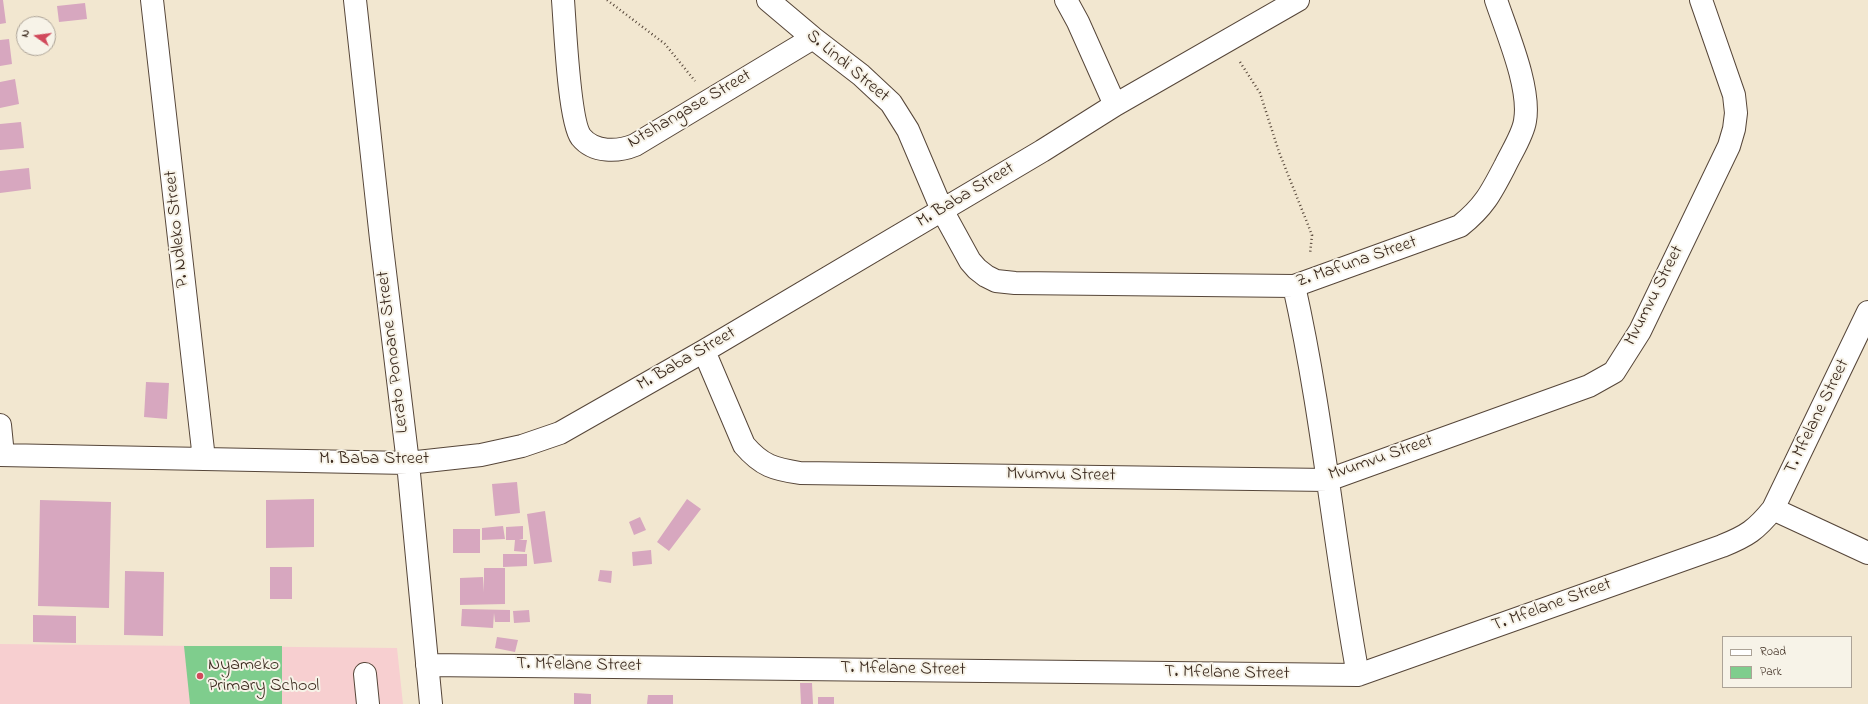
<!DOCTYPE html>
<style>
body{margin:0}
#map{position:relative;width:1868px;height:704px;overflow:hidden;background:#f2e7d0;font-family:"Indie Flower",sans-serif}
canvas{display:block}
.legend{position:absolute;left:1722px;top:636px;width:130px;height:52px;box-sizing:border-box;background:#f7f3e8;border:1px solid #aca397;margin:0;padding:5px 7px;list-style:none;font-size:12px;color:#3b2a1e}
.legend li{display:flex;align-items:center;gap:8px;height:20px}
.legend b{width:20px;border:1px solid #aca397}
.north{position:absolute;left:16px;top:16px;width:40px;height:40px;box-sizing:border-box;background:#f7f3e8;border:1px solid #aca397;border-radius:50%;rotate:284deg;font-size:11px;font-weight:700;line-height:16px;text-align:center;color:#3b2a1e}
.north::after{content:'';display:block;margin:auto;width:14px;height:18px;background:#d1495b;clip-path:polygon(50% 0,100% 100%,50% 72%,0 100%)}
</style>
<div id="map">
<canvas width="1868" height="704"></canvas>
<ul class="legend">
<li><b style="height:5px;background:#fff"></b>Road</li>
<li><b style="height:11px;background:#7fcd8d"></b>Park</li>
</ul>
<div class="north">N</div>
</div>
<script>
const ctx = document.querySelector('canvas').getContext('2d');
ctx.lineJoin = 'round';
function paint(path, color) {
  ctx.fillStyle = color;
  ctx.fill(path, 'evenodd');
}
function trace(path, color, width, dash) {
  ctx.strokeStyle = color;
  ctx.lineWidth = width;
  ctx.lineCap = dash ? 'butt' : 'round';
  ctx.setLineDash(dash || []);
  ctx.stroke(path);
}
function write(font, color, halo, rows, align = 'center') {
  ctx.font = font + ' "Indie Flower",sans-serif';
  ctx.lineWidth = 4;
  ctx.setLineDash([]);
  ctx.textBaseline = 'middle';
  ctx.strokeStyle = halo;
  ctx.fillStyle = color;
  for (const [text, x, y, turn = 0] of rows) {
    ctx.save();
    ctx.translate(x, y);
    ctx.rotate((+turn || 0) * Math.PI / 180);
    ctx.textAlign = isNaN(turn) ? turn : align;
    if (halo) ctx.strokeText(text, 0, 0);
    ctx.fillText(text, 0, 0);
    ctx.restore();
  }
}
paint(new Path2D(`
 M0 644 397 648 403 704H0Z`), '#f7cfd0');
paint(new Path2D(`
 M184 646H282V704H190Z`), '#7fcd8d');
paint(new Path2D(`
 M0 0H3L6 23 0 24Z
 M85 3 87 19 59 22 57 6Z
 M9 39 12 64 0 66V40Z
 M15 79 19 104 0 108V82Z
 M21 122 24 148 0 150V124Z
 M29 168 31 189 0 193V171Z
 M146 382 169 383 167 419 144 417Z
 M517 482 520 513 495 516 492 484Z
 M314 499V547L266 548V500Z
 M687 499 701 509 669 551 657 542Z
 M40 500 111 502 109 608 38 606Z
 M545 511 552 562 534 564 527 514Z
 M640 517 646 530 634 535 629 522Z
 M503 526 505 539 482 540V528Z
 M523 526V539L519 540H527L525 552 514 551 515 540H506V527Z
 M453 529H480V553H453Z
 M651 550 652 564 633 566 632 552Z
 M503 554H527V566L503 567Z
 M270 567H292V599H270Z
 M484 568H505V604L460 605V578L483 577 484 592Z
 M600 570 612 571 611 583 598 581Z
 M125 571 164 572 163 636 124 635Z
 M462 609 510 610V622H495L494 613 493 628 461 626Z
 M529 610 530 622 514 623 513 611Z
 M33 615 76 616V643L33 642Z
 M497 637 518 640 515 652 495 648Z
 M800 683H812L813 704H801Z
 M574 693 591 694V704H574Z
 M648 695H673V704H647Z
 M818 697H834V704H818Z`), '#d7a7bf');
const minor = new Path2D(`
 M152 0 204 459
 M355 0 381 239 408 463 431 704
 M563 0C565 25 569 121 581 137 594 153 618 152 635 145L813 38
 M768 0 813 38 861 75 891 103 908 130 942 210 970 261 977 269 986 276 996 281 1015 283 1294 286 1460 226C1484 207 1491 193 1505 166 1511 153 1523 135 1525 121 1531 88 1507 33 1496 0
 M1066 0 1078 22 1115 105
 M1294 286C1323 415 1334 546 1358 675
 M704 351 744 445C762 466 774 469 800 473L1328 480 1589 386 1614 372 1640 331 1729 146 1734 129 1736 113 1734 95 1701 0
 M0 425 3 455
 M0 455 408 463 481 455 522 446 560 433 704 351 1042 151 1115 105 1298 0
 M1773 509 1868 553
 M427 665 1358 675 1722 546C1747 536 1756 530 1773 509L1868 312
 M365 674 368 704`);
trace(minor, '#564639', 24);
trace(new Path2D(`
 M607 0 665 44 695 81
 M1240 62 1260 93 1279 152 1312 235 1310 254`), '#564639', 2.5, [1, 3]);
trace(minor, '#fff', 22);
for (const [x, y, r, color] of [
 [200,676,4,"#d1495b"]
]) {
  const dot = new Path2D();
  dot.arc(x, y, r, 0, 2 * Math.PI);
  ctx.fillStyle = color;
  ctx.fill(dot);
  trace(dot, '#f7f3e8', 1.5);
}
write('18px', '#3b2a1e', '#f7f3e8', [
 ["S. Lindi Street",847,67,40],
 ["Ntshangase Street",690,110,-30],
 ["M. Baba Street",966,196,-31],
 ["P. Ndleko Street",178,229,-96],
 ["Z. Mafuna Street",1357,263,-19],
 ["Mvumvu Street",1655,296,-63],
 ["Lerato Ponoane Street",394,352,-97],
 ["M. Baba Street",687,360,-30],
 ["T. Mfelane Street",1818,417,-64],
 ["Mvumvu Street",1381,459,-19],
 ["M. Baba Street",374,460],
 ["Mvumvu Street",1061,476,1],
 ["T. Mfelane Street",1552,606,-20],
 ["T. Mfelane Street",579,666,1],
 ["T. Mfelane Street",903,670,1],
 ["T. Mfelane Street",1227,674,1]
]);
write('18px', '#3b2a1e', '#f7f3e8', [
 ["Nyameko",208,666],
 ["Primary School",208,687]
], 'left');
</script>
